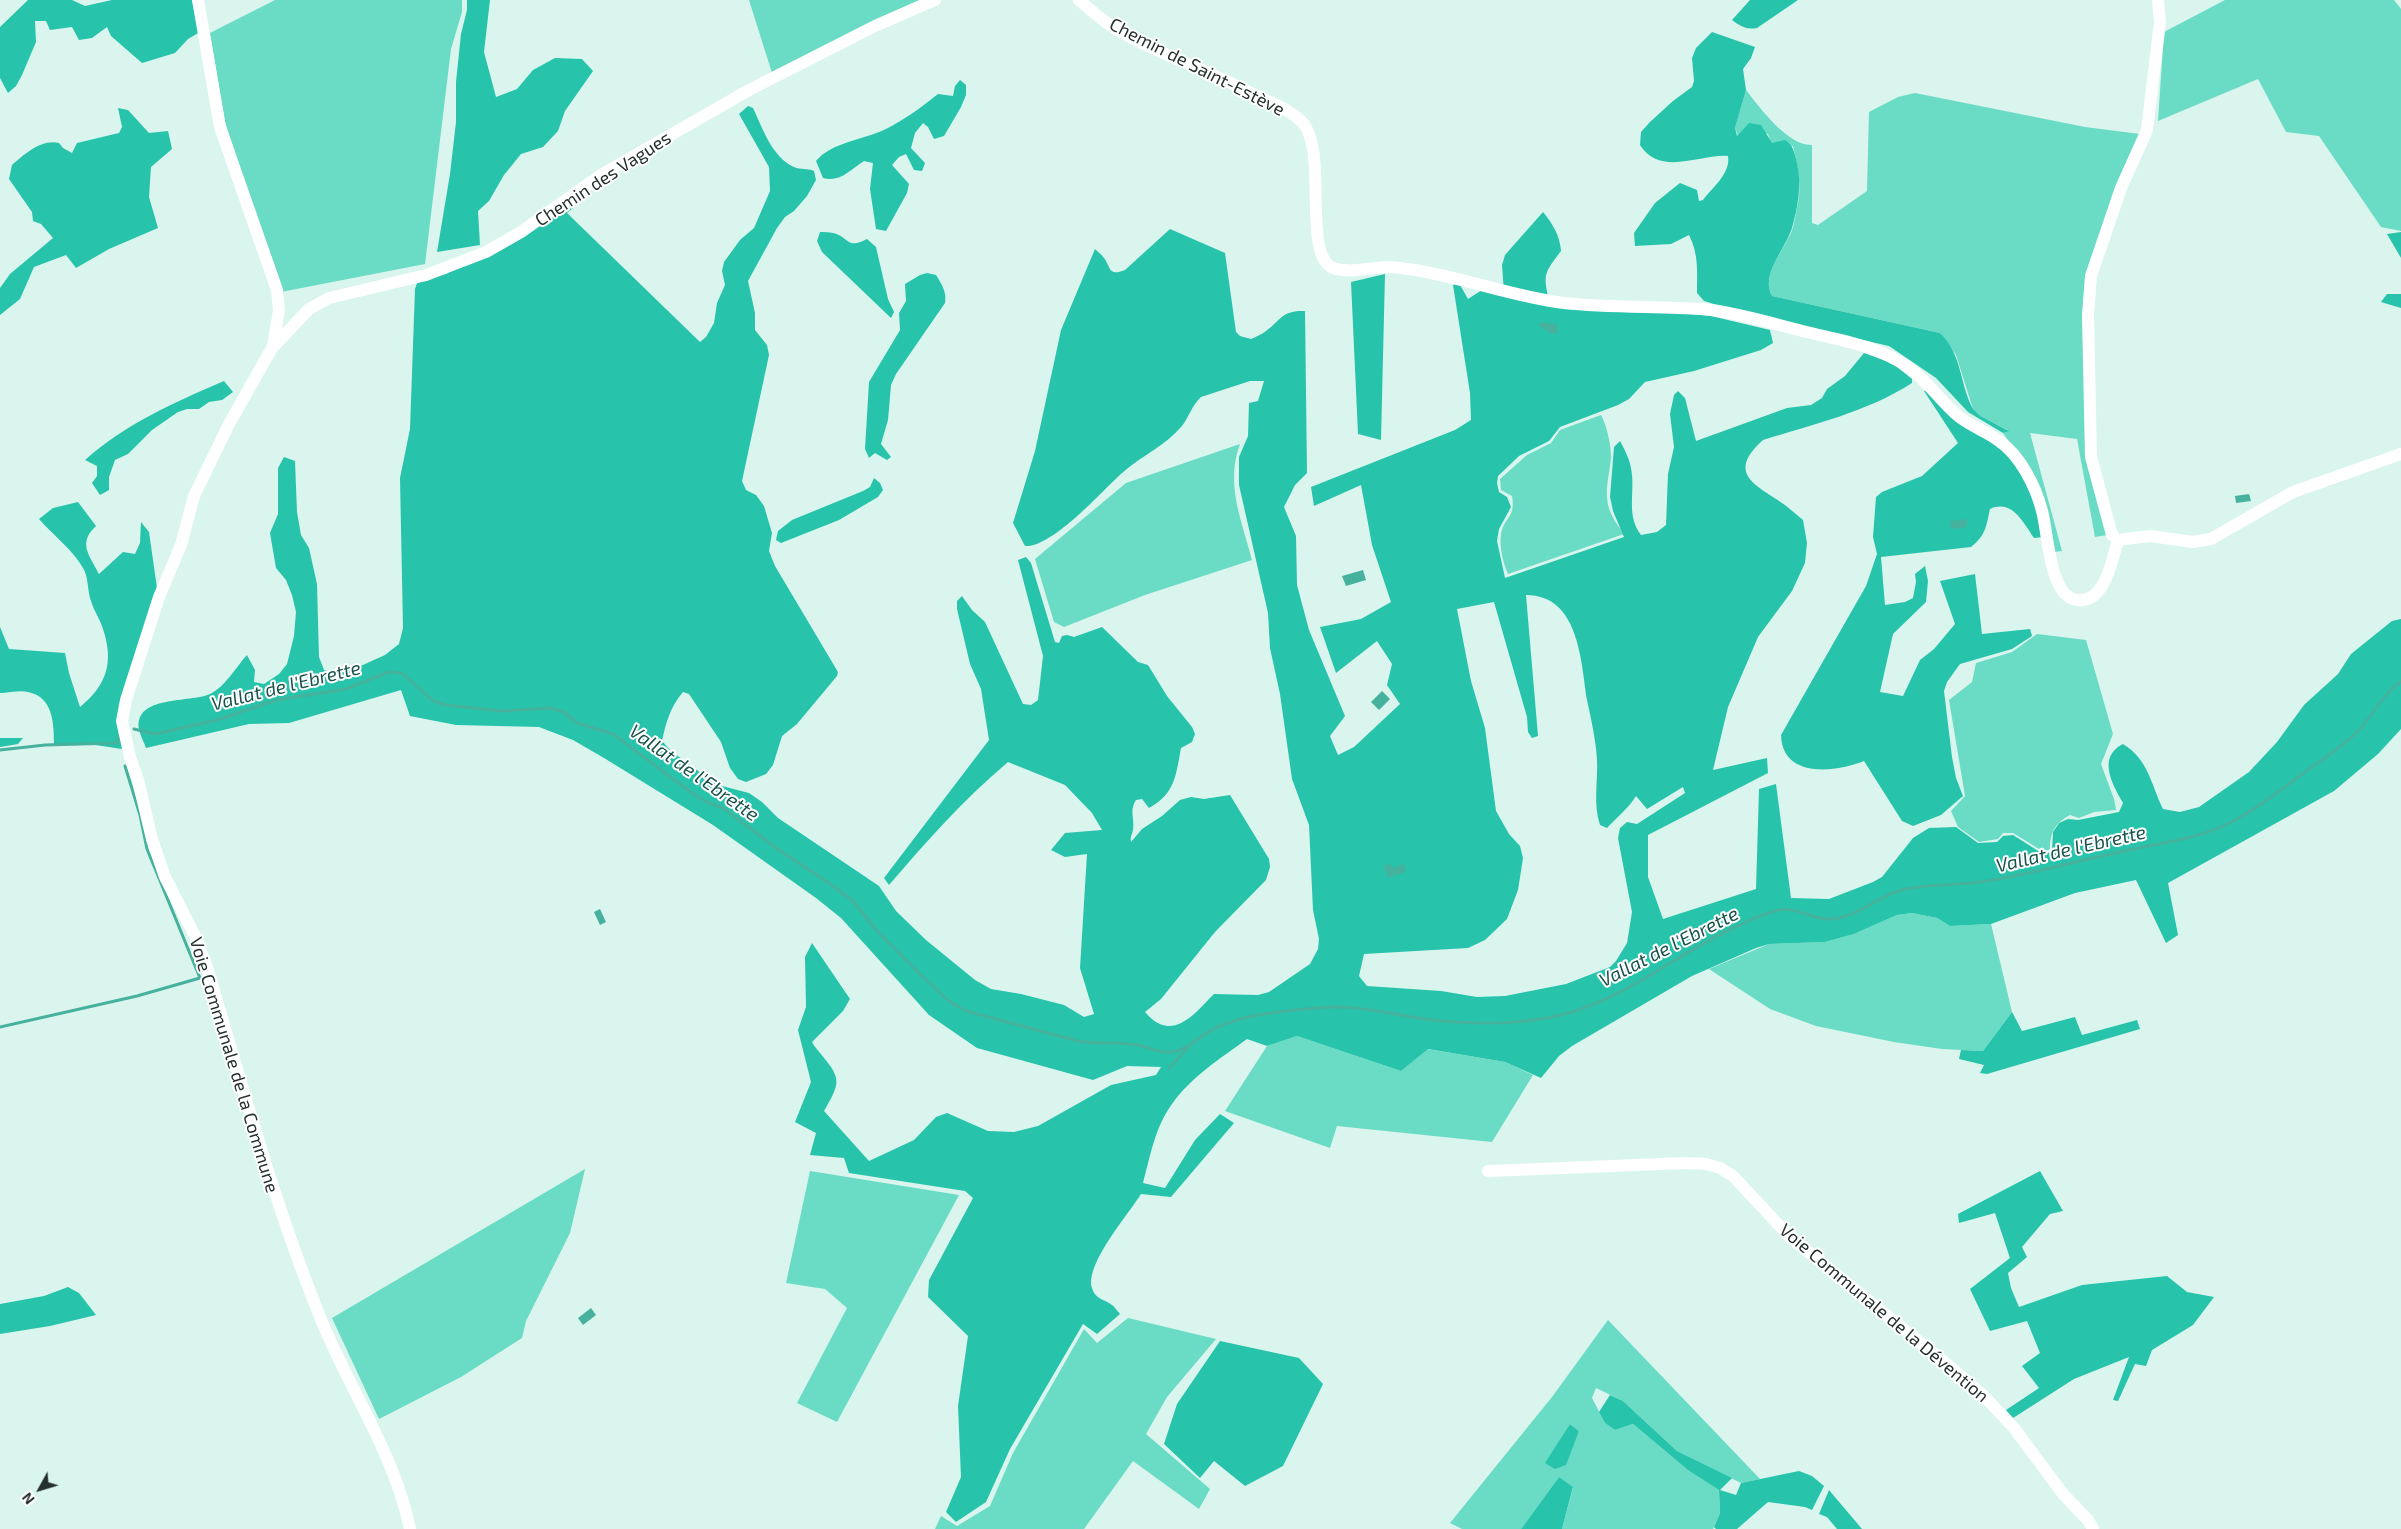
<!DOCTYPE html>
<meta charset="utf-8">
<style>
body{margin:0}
#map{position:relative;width:2401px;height:1529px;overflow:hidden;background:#d9f5ee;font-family:"Exo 2",sans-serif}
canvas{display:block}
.north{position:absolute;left:15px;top:1464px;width:50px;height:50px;-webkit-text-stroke:4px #fff;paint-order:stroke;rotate:231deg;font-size:14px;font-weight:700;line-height:20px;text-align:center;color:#25302e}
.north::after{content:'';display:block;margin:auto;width:18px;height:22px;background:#25302e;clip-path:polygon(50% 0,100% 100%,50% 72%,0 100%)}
</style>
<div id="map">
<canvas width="2401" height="1529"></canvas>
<div class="north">N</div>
</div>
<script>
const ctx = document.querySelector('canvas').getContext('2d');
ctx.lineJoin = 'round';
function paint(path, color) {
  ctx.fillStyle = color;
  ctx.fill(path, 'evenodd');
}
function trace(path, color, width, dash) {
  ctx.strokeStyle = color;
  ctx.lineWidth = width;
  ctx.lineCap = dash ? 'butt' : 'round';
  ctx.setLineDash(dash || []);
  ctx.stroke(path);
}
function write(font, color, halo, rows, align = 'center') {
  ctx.font = font + ' "Exo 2",sans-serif';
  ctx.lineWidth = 4;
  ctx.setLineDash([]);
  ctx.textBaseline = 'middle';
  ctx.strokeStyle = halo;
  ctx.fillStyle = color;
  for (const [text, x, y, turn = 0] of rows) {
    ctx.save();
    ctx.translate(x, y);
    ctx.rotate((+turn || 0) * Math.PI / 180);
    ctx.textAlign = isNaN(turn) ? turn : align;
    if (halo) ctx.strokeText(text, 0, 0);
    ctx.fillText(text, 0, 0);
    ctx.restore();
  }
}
paint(new Path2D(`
 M275 0H462V12L451 49 425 264 281 292 225 122 210 33Z
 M749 0H919L877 19 772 73Z
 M2225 0H2394L2401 9V231L2381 227 2319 136 2286 132 2258 79 2158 121 2164 32Z
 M1746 90C1760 108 1788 146 1812 145V223L1818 225 1867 191 1869 112 1898 97 1915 93 2085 127 2140 134 2096 250 2088 456 2107 535 2095 537 2077 439 2030 433 2062 551 2054 552 2025 464 2003 433 2008 430 1979 416 1973 409 1956 355 1940 333 1772 296C1761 277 1783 250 1791 233 1795 223 1796 212 1798 203 1802 184 1797 164 1793 146L1771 143 1768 134 1743 130 1738 136 1735 128Z
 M1601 415C1607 426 1611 445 1611 457 1610 475 1603 491 1610 511 1613 519 1619 527 1624 534L1508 574C1503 563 1499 546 1501 534 1504 517 1516 518 1512 496L1501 490 1500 479 1527 455 1551 443 1560 430Z
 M1240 444C1225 484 1242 521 1252 560L1145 595 1064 627 1054 622 1035 559 1126 483Z
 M2037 634 2086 640 2113 734 2101 764 2114 799 2116 810 2094 812 2079 818 2070 815C2055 823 2050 832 2050 849L2044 852 2013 833H2003L1998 839 1979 842 1958 827 1951 811 1965 796 1949 700 1972 682 1976 663 2012 652Z
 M1912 913 1937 918 1950 926 1991 924 2012 1012 1983 1051 1942 1049 1894 1042 1816 1026 1770 1009 1709 969 1769 944 1825 942 1854 934 1897 915Z
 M1297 1036 1401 1071 1427 1049 1505 1062 1533 1075 1492 1142 1337 1126 1330 1148 1225 1111 1267 1046Z
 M585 1169 570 1233 526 1321 522 1338 461 1377 379 1419 332 1318Z
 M810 1171 959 1195 837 1422 797 1403 847 1308 825 1289 786 1283Z
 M1128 1318 1216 1339 1167 1397 1146 1434 1210 1489 1199 1509 1133 1461 1084 1529H935L941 1516 957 1526 990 1506 1013 1453 1084 1329 1097 1343Z
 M1608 1320 1760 1479 1741 1483 1677 1451 1623 1401 1596 1388 1592 1398 1605 1423 1615 1430 1633 1424 1689 1471 1719 1490 1720 1513 1713 1529H1562L1573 1488 1559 1477 1521 1529H1462L1450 1523 1552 1397ZM1570 1424 1579 1431 1572 1447 1546 1463Z`), '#6adbc5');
paint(new Path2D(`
 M28 0H72L85 6 112 0H192L200 32 188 39 175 53 142 63 111 36 107 27 92 38 79 40 72 27 50 30 46 21H35L36 42 22 75 16 86 8 93 0 78V27Z
 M467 0H490L484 52 496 97 517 89 533 70 555 58 582 59 593 71 565 111 558 131 543 147 521 154 504 175 489 201 478 211 480 245 437 252 450 174 456 122V82L461 34 467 10Z
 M1750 0H1798L1757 28C1746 30 1740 26 1732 20Z
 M1712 32 1755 47 1751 58 1743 69 1746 90 1735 128 1737 136 1749 123 1761 125 1772 143 1785 140C1794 146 1794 152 1797 163 1802 184 1798 207 1792 228 1786 248 1760 275 1772 296L1940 333C1963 356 1959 383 1973 409L1980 416 2009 431 2003 433 1968 412 1936 378 1889 346 1733 310 1704 301 1697 293C1697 273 1699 254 1689 235L1671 244 1635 246 1634 233 1655 203 1680 183 1697 190 1699 201 1703 200C1713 187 1731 173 1728 156 1700 154 1660 177 1640 145L1641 132 1650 122 1673 101 1692 87 1694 81 1692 58 1696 48Z
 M960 80 966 85V95L961 107 944 136 934 139 928 127 923 123 915 133 911 148 925 163 922 171 914 170 906 154 899 157 892 165 909 184 907 193 886 231 876 229 870 189 873 163 864 161C851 169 840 183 823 178L816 161C832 142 863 140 886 129 905 119 922 107 938 94L953 96 955 86Z
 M748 106 753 108C763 129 772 157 794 167 801 170 807 168 814 171L816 180 807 196 794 211 785 217 777 228 748 281 755 313V330L767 345 769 355 742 481 746 490 756 495 764 506 772 533 769 551 775 566 838 672 837 676 797 724 782 736 773 765 766 774 746 782 738 779 730 768 721 742 689 694 683 692C670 707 666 723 662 741L671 751 709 779 722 786 749 793 762 802 778 818 879 886 896 911 926 940 975 980 991 989 1021 994 1064 1005 1084 1017 1094 1014 1080 968 1087 854 1065 857 1051 850 1065 833 1102 830 1092 813 1065 785 1008 762C964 799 926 842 889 885L884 878 989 740 981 689 970 664 957 609V601L962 596 972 610 985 622 1023 704 1031 705 1038 700 1043 656 1018 560 1026 557 1031 563 1055 642 1059 643 1062 636 1067 635 1074 637 1102 627 1138 662 1148 665 1167 696 1192 727 1195 734 1192 742 1181 748C1176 775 1175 794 1149 808L1142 799 1136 800C1129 811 1135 819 1133 830 1132 835 1130 836 1131 842L1142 829 1162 816 1180 800 1191 797 1204 799 1230 795 1269 859 1270 867 1266 880 1215 932 1161 999 1145 1012C1172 1044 1194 1014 1214 994L1258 995 1269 992 1310 964 1318 949 1319 939 1313 910 1309 825 1292 779 1280 694 1270 648 1268 613 1239 485V457L1248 436 1249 403 1258 401 1264 381H1250L1201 397C1192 405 1189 417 1182 426 1165 446 1141 456 1122 473 1102 491 1052 548 1025 546L1013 523 1035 451 1061 330 1095 249C1098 252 1102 255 1104 258 1111 267 1108 277 1125 270L1170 229 1225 253 1236 332 1240 336 1251 339C1255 337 1261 335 1266 331 1281 320 1282 310 1305 311L1307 473 1295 485 1284 507 1296 536 1297 585 1309 630 1345 716 1330 736 1338 755 1354 747 1400 704 1387 685 1392 664 1377 641 1336 673 1320 627 1361 619 1391 602 1372 545 1361 485 1314 506 1311 487 1455 430 1471 420 1470 393 1453 285 1459 283 1468 299 1482 290 1504 293 1502 265 1505 255 1543 212C1553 224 1560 236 1561 251 1544 274 1543 273 1549 301L1711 316 1770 330 1773 343 1761 350 1694 371 1645 382 1629 399 1618 405 1560 427 1549 441 1519 456 1498 476 1497 483 1499 492 1507 497 1511 507 1499 529 1497 541 1505 578 1624 537 1613 511 1610 497 1614 447 1620 441C1626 452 1631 462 1632 475 1634 496 1627 517 1641 535L1657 532 1666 525 1668 474 1674 447 1670 414 1674 395 1678 391 1685 398 1696 441 1787 408 1811 405 1822 398 1827 389 1845 376 1864 353 1892 363 1912 379V383C1867 412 1814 424 1763 440 1724 475 1759 486 1785 505 1791 510 1797 515 1803 520L1807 543 1805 563 1792 591 1758 637 1728 707 1713 770 1767 758 1768 773 1648 835V877L1663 919 1756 889 1759 789 1776 784 1791 898 1829 899 1873 882 1882 877 1913 838 1929 828 1956 827 1978 843 1997 842 2003 836 2013 835 2043 854 2052 852 2053 832 2059 823 2068 819 2078 820 2119 812 2123 803C2112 784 2097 757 2123 744 2148 759 2151 784 2163 809L2180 812 2199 807 2249 772 2277 742 2304 705 2338 674 2351 654 2392 621 2401 619V729L2378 754 2334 791 2168 883 2178 935 2166 943 2136 880 2075 893 1991 924 1950 926 1937 918 1912 913 1897 915 1854 934 1825 942 1769 944 1756 948 1692 976 1572 1046 1559 1056 1541 1078 1505 1062 1428 1049 1401 1071 1297 1036 1267 1046 1247 1039C1221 1058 1191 1077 1172 1104 1155 1127 1150 1157 1143 1183L1165 1188 1195 1140 1220 1114 1234 1123 1171 1197 1141 1194C1128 1215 1085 1264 1092 1288 1095 1299 1104 1299 1112 1305 1115 1307 1117 1311 1120 1314L1097 1334 1083 1324 1010 1449 986 1502 956 1522 946 1512 961 1477 958 1406 968 1336 928 1297 929 1280 973 1198 965 1191 849 1173 844 1158 810 1155 816 1133 795 1122 811 1082 798 1030 806 1007 805 957 812 943 850 999 843 1011 812 1042C819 1055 840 1070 836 1086 834 1094 828 1104 824 1111L869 1161 914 1140 936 1117 947 1113 988 1131 1014 1132 1038 1126 1111 1085 1156 1075 1161 1067 1127 1066 1093 1080 977 1048 929 1015 841 918 816 898 713 825 604 758 573 740 539 727 456 725 410 716 401 690 289 723 249 724 146 748C144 742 140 735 139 729 134 695 190 703 210 694 225 687 236 667 247 655L255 670 254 682 264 684 279 674 287 664 294 636 296 612 292 595 286 580 276 568 270 533 278 514V468L284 457 295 461 297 512 301 535 309 548 317 584 319 657 324 670 337 673 354 669 385 655 399 644 403 628 400 478 410 429 415 289 418 280 446 274 566 201 573 208 567 213 700 342 706 337 714 323 717 303 725 285 722 271 724 262 740 240 754 228 770 191 769 167 739 114ZM1526 595C1579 595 1581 661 1587 700 1591 719 1596 740 1597 760 1598 782 1593 804 1600 825L1607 828C1618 816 1627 810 1636 796L1647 809 1683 787 1685 793 1637 824 1627 822 1620 828 1618 838 1632 912 1627 943 1616 961 1610 967 1566 984 1505 996 1477 997 1441 991 1367 986 1359 976 1364 954 1468 948 1485 940 1507 919 1518 890 1523 858 1520 846 1509 834 1496 811 1485 728 1471 681 1457 609 1494 602 1527 717 1528 732 1532 738 1538 736Z
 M118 108 128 110 149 133 168 131 172 149 151 167 149 197 158 228 109 249 76 268 66 255 34 267 20 299 0 315V288L10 274 53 238 41 224 33 221 32 212 9 179 12 165C25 154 41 139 59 143L63 148 72 153 77 143 119 133 122 127Z
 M820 232C824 232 829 232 833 233 850 237 846 250 867 239L876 247 888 299 894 312 891 318 822 252 817 241Z
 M2401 232V258L2387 234Z
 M927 273 936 275C942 285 947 292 945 303L896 374 891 385 888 420 881 444 891 457 887 460 875 453 869 458 865 449 869 382 900 330 899 313 906 301 905 284 920 275Z
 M1385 274 1381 440 1358 434 1351 282Z
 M2387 294H2401V308L2381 302Z
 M224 381 233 392 222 400 209 402 199 409H187L178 412 152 430 128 454 115 460 109 477V490L100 495 92 483 97 476V466L85 460C125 424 175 402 224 381Z
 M1929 390 2006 448 2031 488 2043 537 2034 538C2023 522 2012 499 1990 509 1986 527 1986 535 1971 547L1881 557 1885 605 1905 602 1913 598 1916 582 1915 574 1925 566 1928 581 1926 602 1893 634 1880 692 1903 696 1920 660 1934 649 1955 624 1940 581 1975 574 1982 634 2030 629 2032 636 2012 649 1960 664 1947 682 1944 691 1952 757 1956 778 1963 796 1941 815 1913 826 1902 821 1864 761C1834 773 1782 778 1781 735L1866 586 1877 554 1873 537 1876 497 1882 492 1922 476 1958 443 1924 391Z
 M874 478 880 483 883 490 878 497 839 520 781 543 776 540 778 531 792 520 863 491 870 487Z
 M78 502 96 526C77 543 90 556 99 574L123 552 135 554 140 543 141 522 149 532 157 588 121 704 122 749 82 743 54 744C54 723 53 697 28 692 20 690 9 693 0 693V627L9 649 65 653 69 673 80 707C107 685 114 662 103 629 100 619 94 611 91 601 87 590 89 578 83 568 72 549 53 535 39 519L53 508Z
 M0 738H23L18 744 0 747Z
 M2012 1012 2022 1031 2075 1017 2082 1035 2137 1020 2140 1029 1987 1074 1980 1073 1984 1065 1959 1059 1961 1050 1983 1051Z
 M2040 1171 2063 1211 2050 1214 2022 1247 2027 1257 2008 1273 2011 1288 2019 1307 2082 1285 2167 1276 2187 1292 2214 1297 2193 1325 2152 1350 2146 1366 2135 1364 2118 1401 2113 1400 2129 1357 2074 1379 2013 1418 2006 1410 2039 1388 2022 1366 2040 1353 2027 1321 1990 1331 1970 1289 2010 1258 1995 1213 1959 1223 1958 1214Z
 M68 1287 79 1293 96 1315 50 1326 0 1334V1304L44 1296Z
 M1220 1341 1299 1358 1323 1384 1283 1466 1245 1486 1214 1461 1200 1478 1164 1444 1177 1404Z
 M1610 1395 1623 1401 1677 1451 1732 1478 1720 1490 1736 1495 1741 1483 1799 1471 1812 1476 1824 1486 1812 1510 1805 1507 1768 1502 1737 1529H1716L1714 1527 1720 1513 1719 1490 1689 1471 1633 1424 1615 1430 1605 1423 1599 1412Z
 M1570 1424 1579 1431 1566 1465 1555 1469 1545 1463Z
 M1559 1477 1573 1487 1562 1529H1521Z
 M1829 1490 1862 1529H1837L1827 1517 1819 1514Z`), '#27c4ab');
paint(new Path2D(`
 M1541 322 1552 324 1557 323 1558 333 1552 334 1538 325Z
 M2249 494 2251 501 2236 503 2235 496Z
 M1967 519V527L1951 529 1950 521Z
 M1363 570 1366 580 1346 586 1342 576Z
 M1382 691 1390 699 1379 710 1371 702Z
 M1390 863 1392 868 1404 864 1406 872 1388 878 1384 866Z
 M600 909 606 922 600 925 594 912Z
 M591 1308 596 1315 583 1325 578 1318Z`), '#46b19d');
trace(new Path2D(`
 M134 729 155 734 217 720 277 700 346 689 389 672 402 673 433 701 446 705 501 711 550 708 564 712 577 723 613 734 689 791 707 802 723 808 783 853 819 876 852 900 878 932 925 979 950 1002 966 1011 1078 1041C1100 1045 1120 1041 1142 1046 1154 1049 1164 1055 1177 1051 1193 1046 1204 1032 1220 1026 1251 1013 1285 1011 1318 1008 1354 1004 1390 1014 1425 1019 1468 1025 1519 1025 1561 1015 1626 999 1680 951 1740 925 1753 919 1766 912 1780 910 1797 907 1812 919 1829 919 1856 919 1877 896 1902 890 1929 883 1959 886 1987 881 2032 874 2076 861 2120 852 2154 844 2193 840 2225 825 2253 812 2278 792 2302 774 2321 760 2343 747 2359 730 2374 714 2383 694 2401 681
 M0 750 45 745 117 743 119 735
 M0 1027 137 996 200 978 147 849 140 815 125 766
 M1169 1068 1189 1047`), '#46b19d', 3);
trace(new Path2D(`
 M198 0 220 127 277 290 279 311 273 345
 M1079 0C1093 12 1107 25 1123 33 1164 56 1208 71 1249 92 1267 101 1289 108 1303 123 1328 153 1302 255 1333 268 1350 274 1370 267 1388 267 1397 267 1406 269 1415 270 1465 278 1514 297 1564 303 1610 308 1657 306 1703 309 1737 312 1777 325 1811 333 1845 341 1879 347 1908 367 1927 380 1940 401 1958 416 1970 426 1986 431 1999 441 2020 455 2036 487 2042 511 2048 532 2049 591 2073 599 2104 609 2112 560 2118 540
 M2118 540 2112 535 2109 524 2091 457 2088 315 2091 276 2121 188 2147 130 2160 22 2158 0
 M2118 540 2150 536 2193 542 2211 539 2293 492 2401 454
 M1488 1171 1686 1163 1706 1164 1720 1168 1733 1176 1790 1237 1954 1370 1984 1396 2014 1428 2063 1494 2088 1520 2093 1529
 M410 1529C394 1452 349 1389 320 1317 274 1203 242 1085 207 967L195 936 165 877 152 839 138 780 130 757 122 721 126 700 159 597 181 545 194 496 229 424 272 348 309 309 329 298 426 275 486 252 521 232 601 175 749 90 875 26 935 0`), '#fff', 12);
write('18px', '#25302e', '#fff', [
 ["Chemin de Saint-Estève",1197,67,27],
 ["Chemin des Vagues",603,179,-33],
 ["Voie Communale de la Commune",234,1065,73],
 ["Voie Communale de la Dévention",1884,1313,40]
]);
write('italic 19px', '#185349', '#fff', [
 ["Vallat de l'Ebrette",286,686,-14],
 ["Vallat de l'Ebrette",694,773,35],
 ["Vallat de l'Ebrette",2071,849,-13],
 ["Vallat de l'Ebrette",1669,947,-27]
]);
</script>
